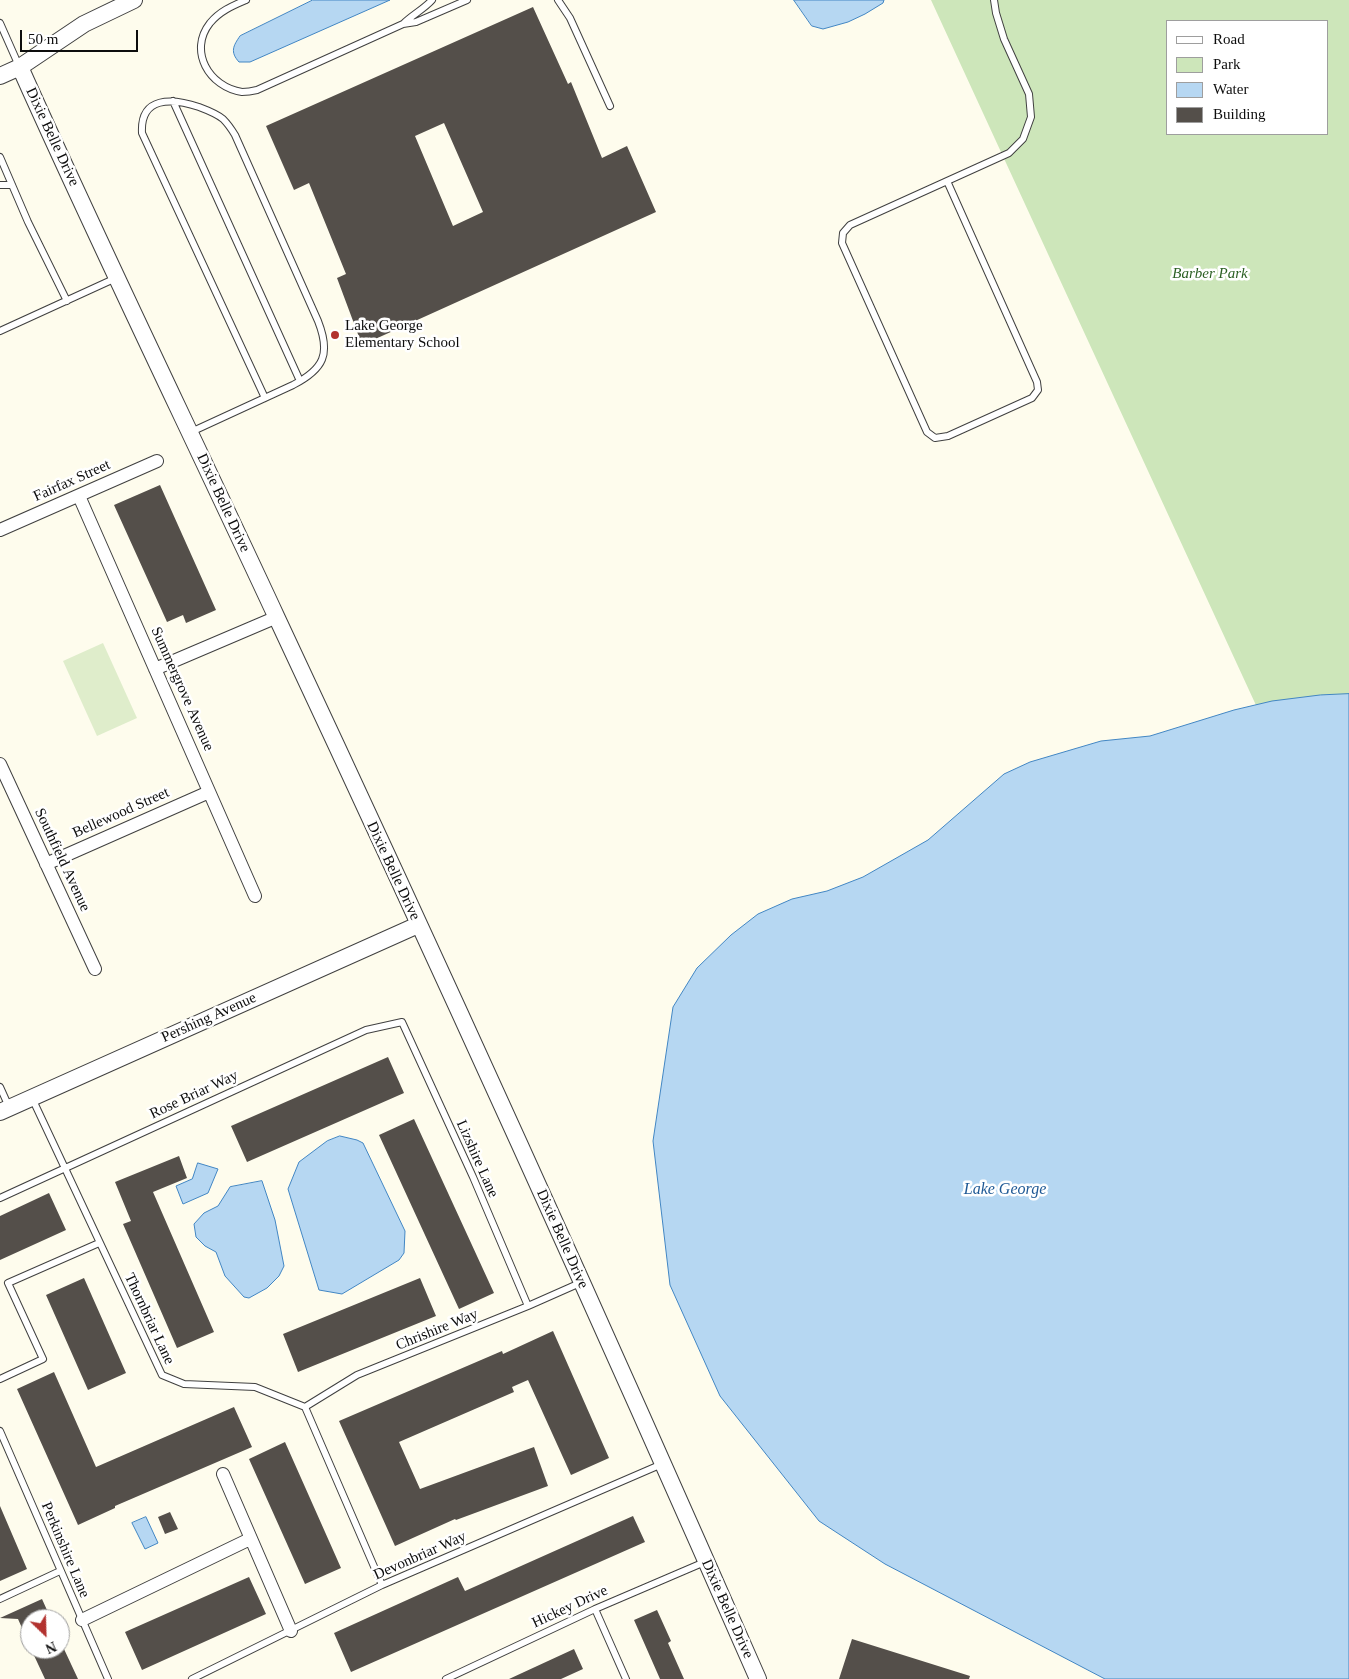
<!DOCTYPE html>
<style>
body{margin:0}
#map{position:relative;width:1349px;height:1679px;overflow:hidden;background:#fefced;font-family:Georgia,serif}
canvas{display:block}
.legend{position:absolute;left:1166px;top:20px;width:162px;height:115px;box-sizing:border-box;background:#fff;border:1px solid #9e9e9e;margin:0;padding:6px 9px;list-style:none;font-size:15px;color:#0d0d0d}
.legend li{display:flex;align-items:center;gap:10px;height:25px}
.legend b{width:25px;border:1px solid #9e9e9e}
.north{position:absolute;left:20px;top:1609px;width:50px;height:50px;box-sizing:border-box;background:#fff;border:1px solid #9e9e9e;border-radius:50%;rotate:156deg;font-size:14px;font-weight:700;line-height:20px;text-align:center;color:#0d0d0d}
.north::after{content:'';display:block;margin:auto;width:18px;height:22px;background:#b2322f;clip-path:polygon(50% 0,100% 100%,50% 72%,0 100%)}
.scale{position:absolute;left:20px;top:30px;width:118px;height:22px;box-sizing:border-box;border:2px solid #0d0d0d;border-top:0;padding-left:6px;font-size:15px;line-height:18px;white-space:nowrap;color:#0d0d0d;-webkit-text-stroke:4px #fff;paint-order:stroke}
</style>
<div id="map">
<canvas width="1349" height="1679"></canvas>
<ul class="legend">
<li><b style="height:6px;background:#fff"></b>Road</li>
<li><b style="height:14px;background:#cde6ba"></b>Park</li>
<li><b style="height:14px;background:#b6d7f2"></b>Water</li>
<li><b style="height:14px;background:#544f4a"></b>Building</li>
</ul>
<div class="north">N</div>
<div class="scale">50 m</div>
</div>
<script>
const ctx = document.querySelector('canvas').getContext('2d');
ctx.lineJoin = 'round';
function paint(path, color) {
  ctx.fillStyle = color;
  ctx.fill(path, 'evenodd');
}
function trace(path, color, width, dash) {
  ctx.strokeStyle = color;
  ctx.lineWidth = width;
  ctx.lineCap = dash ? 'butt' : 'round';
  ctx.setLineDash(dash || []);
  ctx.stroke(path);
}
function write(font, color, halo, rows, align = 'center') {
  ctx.font = font + ' Georgia,serif';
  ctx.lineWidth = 5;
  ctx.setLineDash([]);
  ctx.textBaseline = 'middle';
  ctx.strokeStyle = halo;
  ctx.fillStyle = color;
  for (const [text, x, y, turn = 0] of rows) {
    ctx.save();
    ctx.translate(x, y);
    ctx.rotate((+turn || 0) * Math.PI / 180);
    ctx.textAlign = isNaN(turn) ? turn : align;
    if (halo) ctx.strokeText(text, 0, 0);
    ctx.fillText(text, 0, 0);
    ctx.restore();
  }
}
paint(new Path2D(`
 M931 0H1349V907L983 113ZM1168 21H1328V134H1168Z`), '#cde6ba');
paint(new Path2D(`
 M103 643 137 718 97 736 63 661Z`), '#dfedcb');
const water = new Path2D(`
 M313 0H390L250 62H239C230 52 233 46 240 36Z
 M794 0H884L883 3 865 14 848 22 823 29 812 26Z
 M1349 694V1679H1105L885 1564 819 1521 720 1396 670 1285 653 1141 673 1007 697 968 731 935 758 914 792 899 827 891 863 877 928 840 1004 774 1030 762 1101 741 1150 736 1234 710 1272 701 1320 695Z
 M340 1136 357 1140 363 1143 405 1231 404 1253 399 1260 342 1294 319 1290 288 1189 299 1162 327 1141Z
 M198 1163 218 1169 208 1193 183 1204 176 1186 192 1179Z
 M262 1181 275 1220 284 1266 279 1276 267 1288 249 1298 244 1297 225 1276 216 1252 205 1246 196 1237 194 1224 204 1213 218 1206 230 1187Z
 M146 1517 158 1543 145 1549 132 1523Z`);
paint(water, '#b6d7f2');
trace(water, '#4286c3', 1);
paint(new Path2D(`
 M533 7 568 84 571 82 602 158 627 146 656 212 362 345 337 278 346 274 309 183 294 190 266 126ZM444 123 483 212 453 226 415 136Z
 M160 485 216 610 186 623 183 615 167 622 114 505Z
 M388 1057 404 1093 247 1162 231 1126Z
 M414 1119 494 1293 459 1309 379 1135Z
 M179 1156 187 1178 153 1192 214 1332 177 1348 123 1224 131 1221 115 1182Z
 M49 1193 66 1230 0 1260V1216Z
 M84 1278 126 1373 88 1390 46 1295Z
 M420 1278 436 1316 298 1372 283 1334Z
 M553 1331 609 1458 571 1475 528 1380 512 1387 514 1392 399 1442 420 1489 534 1447 548 1486 456 1520 455 1519 395 1546 339 1421 502 1351 503 1354Z
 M54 1372 96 1467 234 1407 252 1447 115 1506V1508L78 1525 17 1389Z
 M285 1442 341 1568 305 1584 249 1459Z
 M0 1506 27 1569 0 1581Z
 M170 1512 178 1529 165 1534 158 1517Z
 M633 1516 645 1542 351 1672 334 1633 458 1577 465 1591Z
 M249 1577 266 1614 142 1670 125 1632Z
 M42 1599 51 1619H30V1646L18 1619 0 1618Z
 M657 1610 671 1641 668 1643 684 1679H660L634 1620Z
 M852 1639 970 1676 969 1679H839Z
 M31 1649H64L78 1679H45Z
 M574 1649 583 1669 561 1679H509Z`), '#544f4a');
const service = new Path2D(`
 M246 0C232 6 220 11 210 23 188 51 209 87 242 92 247 92 253 91 257 90L403 24 416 22 467 0
 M558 0 570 18 610 106
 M0 23 19 66
 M403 24C412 15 424 9 432 0
 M173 101 300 381
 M0 157 28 222 67 301
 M947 181 1037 382 1038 390 1032 398 948 436 935 438 927 432 842 243 843 233 850 225 1009 153 1023 139 1031 117 1029 94 1004 39 996 13 994 0
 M0 185H12
 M0 331 116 278
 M191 432 293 385C324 369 331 354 318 321L235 135C232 130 228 124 223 119 217 114 207 110 199 107 172 98 140 96 142 133L265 398
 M0 1087 9 1107
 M32 1098 162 1375 184 1384 255 1387 305 1407 382 1585
 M0 1198 366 1030 402 1022 473 1177 528 1306
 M0 1379 43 1359 8 1283 99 1243
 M305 1407 357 1375 528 1306 580 1283
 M0 1431 108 1679
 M0 1599 60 1571
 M595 1609 626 1679
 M192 1679 382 1585 662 1464
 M446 1679 595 1609 707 1561`);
const minor = new Path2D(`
 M79 496 255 896
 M0 530 157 461
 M155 669 277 617
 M0 764 95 969
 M46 864 209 792
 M223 1474 291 1631
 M82 1620 250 1539`);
const tertiary = new Path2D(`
 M20 67C102 251 191 433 276 616 441 968 602 1323 758 1679
 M0 76 20 67 84 24 134 0
 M0 1112 418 925`);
trace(service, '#404040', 8);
trace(minor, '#404040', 14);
trace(tertiary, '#404040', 18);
trace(service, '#fff', 6);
trace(minor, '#fff', 12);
trace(tertiary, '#fff', 16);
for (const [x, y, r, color] of [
 [335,335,5,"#b2322f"]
]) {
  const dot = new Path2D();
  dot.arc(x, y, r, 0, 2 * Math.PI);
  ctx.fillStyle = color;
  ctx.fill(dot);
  trace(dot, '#fff', 2);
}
write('15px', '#0d0d0d', '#fff', [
 ["Dixie Belle Drive",52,137,65],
 ["Fairfax Street",72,481,-24],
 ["Dixie Belle Drive",223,503,65],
 ["Summergrove Avenue",182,689,66],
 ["Bellewood Street",121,813,-24],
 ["Southfield Avenue",62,860,65],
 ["Dixie Belle Drive",393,871,65],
 ["Pershing Avenue",209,1018,-24],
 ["Rose Briar Way",194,1095,-25],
 ["Lizshire Lane",477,1159,66],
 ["Dixie Belle Drive",562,1239,66],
 ["Thornbriar Lane",149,1319,65],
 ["Chrishire Way",437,1330,-22],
 ["Perkinshire Lane",65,1550,67],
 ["Devonbriar Way",420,1556,-24],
 ["Hickey Drive",570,1607,-25],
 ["Dixie Belle Drive",727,1609,66]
]);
write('italic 15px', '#2a5f22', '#fff', [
 ["Barber Park",1210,274]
]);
write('15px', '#0d0d0d', '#fff', [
 ["Lake George",345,326],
 ["Elementary School",345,343]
], 'left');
write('italic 16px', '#1f5995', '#fff', [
 ["Lake George",1005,1190]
]);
</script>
